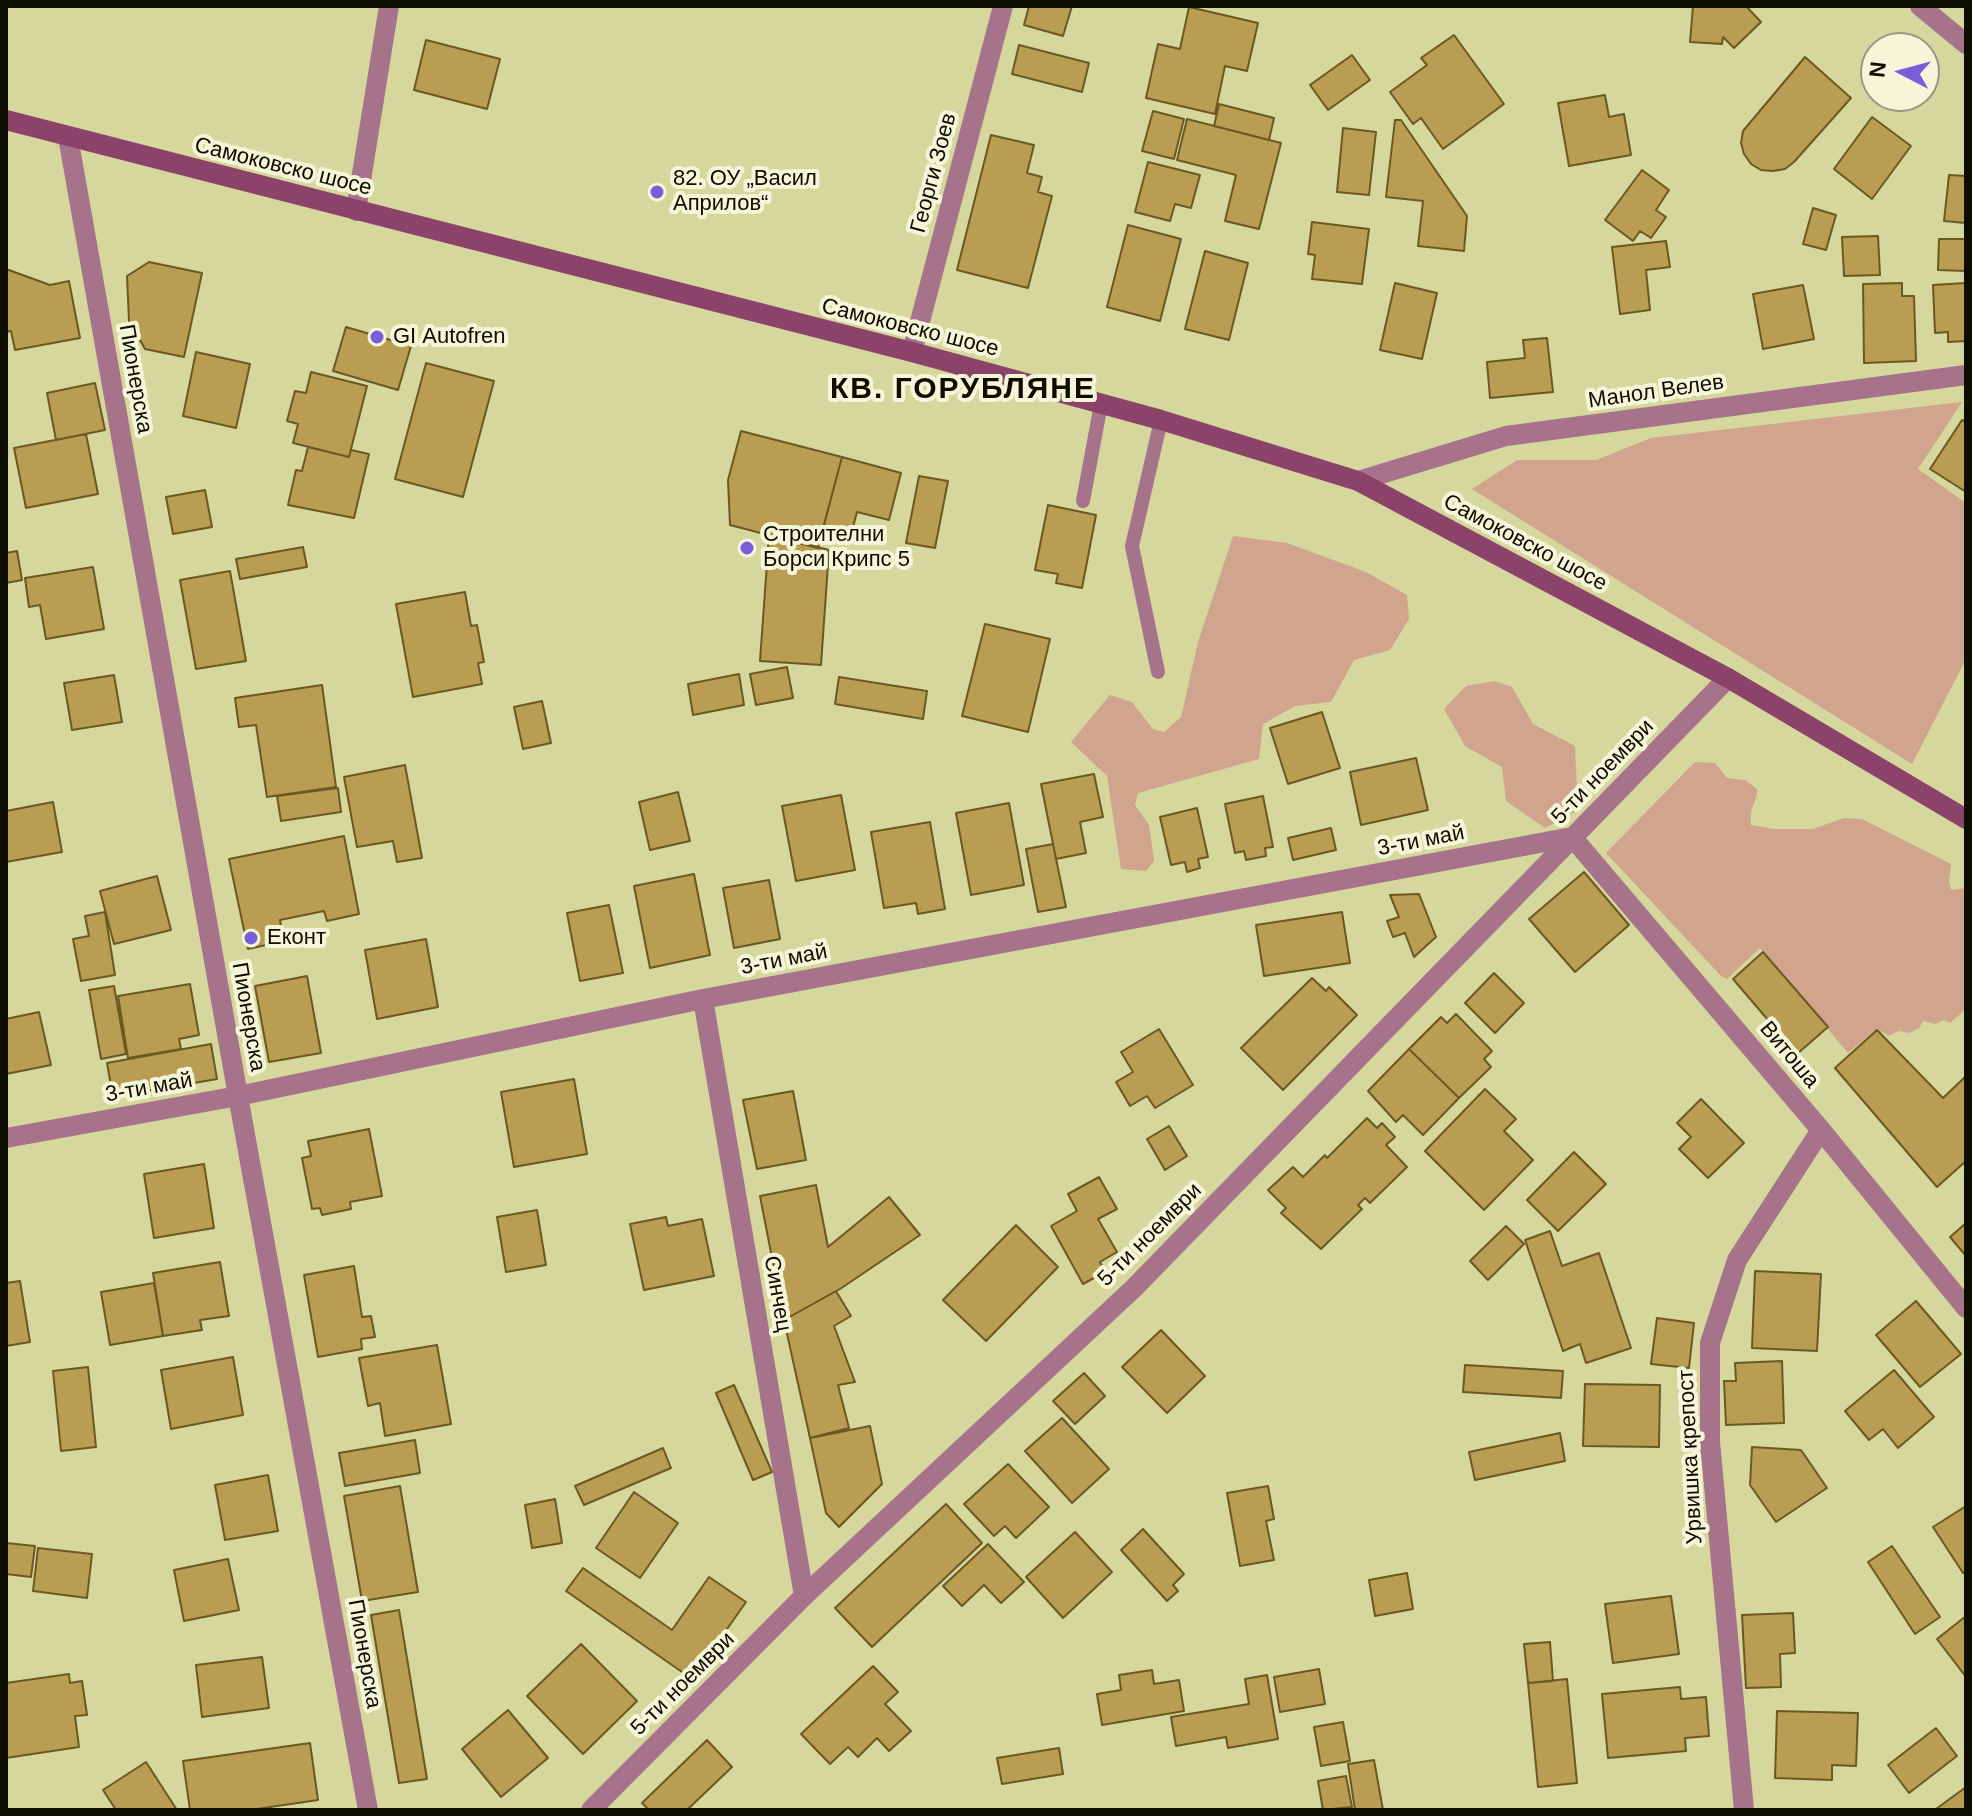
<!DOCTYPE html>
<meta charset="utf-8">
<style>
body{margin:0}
#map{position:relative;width:1972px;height:1816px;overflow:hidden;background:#d5d79d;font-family:Helvetica,sans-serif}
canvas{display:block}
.frame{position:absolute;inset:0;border:8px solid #0d0d00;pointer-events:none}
.north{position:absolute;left:1860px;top:32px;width:80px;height:80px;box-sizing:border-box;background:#f5f6d9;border:2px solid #989982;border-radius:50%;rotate:276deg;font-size:22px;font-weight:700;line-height:32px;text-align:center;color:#0d0d00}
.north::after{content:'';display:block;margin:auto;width:28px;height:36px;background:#795ed9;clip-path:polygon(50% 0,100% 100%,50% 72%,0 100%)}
</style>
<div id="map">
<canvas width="1972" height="1816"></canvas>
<div class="frame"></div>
<div class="north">N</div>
</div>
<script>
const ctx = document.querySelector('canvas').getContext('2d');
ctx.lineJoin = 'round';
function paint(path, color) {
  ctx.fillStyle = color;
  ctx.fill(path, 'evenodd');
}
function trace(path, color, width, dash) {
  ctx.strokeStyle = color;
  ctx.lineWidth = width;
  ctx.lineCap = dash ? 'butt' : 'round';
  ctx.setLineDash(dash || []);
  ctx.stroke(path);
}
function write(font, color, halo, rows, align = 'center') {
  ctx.font = font + ' Helvetica,sans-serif';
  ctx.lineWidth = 8;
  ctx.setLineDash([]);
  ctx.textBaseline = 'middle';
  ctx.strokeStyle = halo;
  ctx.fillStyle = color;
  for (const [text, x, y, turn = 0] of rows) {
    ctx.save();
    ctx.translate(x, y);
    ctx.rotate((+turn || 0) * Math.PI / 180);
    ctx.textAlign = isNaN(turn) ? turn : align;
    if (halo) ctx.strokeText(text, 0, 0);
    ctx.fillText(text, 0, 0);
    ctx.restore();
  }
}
paint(new Path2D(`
 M1962 402 1918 469 1966 503V659L1912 764 1472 489 1517 460H1596L1651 438Z
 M1233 536 1287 543 1366 572 1407 595 1409 619 1390 650 1354 660 1331 702 1295 706 1263 724 1259 759 1138 793 1135 805 1149 825 1154 861 1146 871 1121 869 1107 776 1071 742 1110 695 1132 702 1153 729 1164 732 1181 717 1198 642Z
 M1495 681 1512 687 1533 724 1575 746 1578 810 1545 828 1506 801 1502 767 1465 746 1444 709 1466 686Z
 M1695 762 1715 763 1727 778 1745 780 1757 789C1758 803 1748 806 1751 825L1774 829H1813L1844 818 1862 819 1951 864 1949 881 1951 890 1966 888V1009L1950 1023 1944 1020 1935 1024 1923 1021 1919 1028 1910 1033 1898 1031 1889 1036 1877 1029 1848 1053 1760 948 1727 979 1721 976 1606 853Z`), '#d1a48d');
const building = new Path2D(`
 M1029 6H1072L1063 36 1024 25Z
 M1693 6H1746L1761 22 1734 48 1723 37 1722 44 1690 42Z
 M1189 7 1258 23 1247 71 1225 66 1215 114 1146 98 1158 44 1180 49Z
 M1454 35 1504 104 1443 149 1421 118 1413 124 1390 92 1427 65 1421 58Z
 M426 40 500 59 487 109 414 90Z
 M1019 45 1089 63 1082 92 1012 74Z
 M1352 55 1370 80 1328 110 1310 85Z
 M1805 57 1851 98 1794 162 1785 169 1773 171 1761 170 1751 164 1744 154 1741 143 1743 131Z
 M1605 95 1609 117 1624 114 1631 155 1569 166 1558 103Z
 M1219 104 1274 118 1269 140 1214 126Z
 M1153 111 1184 119 1174 159 1142 151Z
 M1872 117 1911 146 1872 199 1834 169Z
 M1187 119 1281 143 1259 229 1225 221 1236 175 1177 160Z
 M1395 120H1401L1467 216 1464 251 1418 246 1423 201 1386 197Z
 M1343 128 1376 132 1369 195 1337 192Z
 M991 135 1034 145 1027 173 1042 177 1038 192 1052 196 1028 288 957 270Z
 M1148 162 1200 175 1191 208 1175 204 1170 221 1135 212Z
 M1642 170 1669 190 1656 210 1666 217 1651 238 1640 231 1633 241 1605 220Z
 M1949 175 1966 176V223L1944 221Z
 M1813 208 1836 215 1826 250 1803 244Z
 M1312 222 1369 229 1362 284 1312 279 1315 255 1308 254Z
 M1128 225 1181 239 1160 321 1107 307Z
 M1878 236 1880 275 1844 276 1842 237Z
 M1939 239H1966V271L1938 270Z
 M1666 241 1670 267 1646 270 1650 310 1620 314 1612 247Z
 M1205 251 1248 263 1229 340 1185 329Z
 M149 262 202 273 184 357 145 349 129 321 127 276Z
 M6 269 50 285 69 281 80 338 15 350 11 331 6 332Z
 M1395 283 1437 293 1422 359 1380 350Z
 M1902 283V296H1914L1916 361 1864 363 1863 284Z
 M1966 283V341L1948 342V332L1935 333 1933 285Z
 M1803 285 1814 339 1763 349 1753 294Z
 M346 327 411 346 398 390 333 371Z
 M1547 338 1553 392 1490 398 1487 362 1525 358 1523 340Z
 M196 352 250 364 236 428 183 416Z
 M426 363 494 381 463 497 395 479Z
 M311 372 367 386 349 457 293 443 298 424 287 421 295 391 306 393Z
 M95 383 105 430 56 440 47 393Z
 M1962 420 1966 422V492L1930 469Z
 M741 431 842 457 818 548 730 525 728 480Z
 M86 434 98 494 26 508 14 448Z
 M308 447 349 457 351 450 369 454 354 518 288 505 296 470 302 471Z
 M842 457 901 473 889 520 857 512 851 535 823 528Z
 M919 476 948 481 935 548 906 543Z
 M205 490 212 527 173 534 166 497Z
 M1048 505 1096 515 1082 588 1056 583 1058 574 1035 570Z
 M769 535 829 550 821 665 760 661Z
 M303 547 307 567 240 579 236 559Z
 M17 551 22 580 6 583V553Z
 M93 567 104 629 46 639 40 605 29 607 25 578Z
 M230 571 246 661 196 669 180 580Z
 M465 592 471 626 477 625 484 662 478 663 482 684 413 697 396 604Z
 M985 624 1050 639 1028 732 962 716Z
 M787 667 793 698 756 705 750 674Z
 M739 674 744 705 693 715 688 684Z
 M114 675 122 722 72 730 64 683Z
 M839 677 927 691 923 719 835 704Z
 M322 685 336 787 267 797 256 725 239 727 235 698Z
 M542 701 551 743 523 749 514 707Z
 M1322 712 1340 768 1288 784 1270 728Z
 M1416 758 1428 810 1361 825 1350 772Z
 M405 765 422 858 397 862 393 841 357 847 344 777Z
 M1094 774 1103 817 1080 822 1086 853 1056 859 1041 784Z
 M338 788 341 812 281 821 277 796Z
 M678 792 690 841 650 850 639 802Z
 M841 795 855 870 796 881 782 806Z
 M1263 796 1273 847 1265 848 1266 856 1246 860 1244 851 1235 853 1225 804Z
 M53 802 62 852 6 862V811Z
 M1009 803 1024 885 971 895 956 813Z
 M1197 808 1208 857 1198 859 1200 868 1187 872 1185 862 1171 865 1160 817Z
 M930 822 945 909 918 914 916 903 884 908 871 832Z
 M1331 828 1336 850 1293 860 1288 838Z
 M344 836 359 914 327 921 324 911 280 920 284 941 248 949 229 859Z
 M1053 844 1066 907 1038 912 1026 849Z
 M1584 872 1629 925 1575 972 1529 919Z
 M694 874 710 955 650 968 634 886Z
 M157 876 171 930 114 944 100 891Z
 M769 880 780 939 734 948 723 888Z
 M1419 894 1436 937 1414 957 1405 933 1393 937 1387 921 1399 917 1390 895Z
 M609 905 623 973 580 981 567 913Z
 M105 912 115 975 81 981 73 939 89 936 85 916Z
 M1342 912 1350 963 1264 976 1256 925Z
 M426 939 438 1007 377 1019 365 950Z
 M1763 952 1828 1027 1797 1054 1733 979Z
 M1494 973 1524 1003 1495 1033 1465 1003Z
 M307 976 321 1053 269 1062 255 986Z
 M1312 978 1326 991 1329 987 1357 1015 1283 1090 1241 1048Z
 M190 984 199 1035 179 1039 181 1049 128 1058 118 996Z
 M114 986 126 1054 101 1059 89 990Z
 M39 1012 51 1065 6 1074V1019Z
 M1456 1014 1492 1051 1484 1059 1491 1067 1459 1098 1409 1049 1441 1017 1447 1023Z
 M1159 1029 1193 1085 1155 1108 1147 1096 1130 1106 1116 1082 1133 1072 1121 1052Z
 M1877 1030 1943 1098 1966 1076V1161L1937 1187 1835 1068Z
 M211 1044 217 1079 113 1097 107 1063Z
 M1409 1049 1459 1098 1423 1135 1403 1115 1396 1122 1368 1091Z
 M574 1079 587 1154 514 1167 501 1092Z
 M1485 1089 1516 1119 1504 1131 1533 1160 1484 1210 1425 1151Z
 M793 1091 806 1160 757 1169 743 1100Z
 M1701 1099 1744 1143 1708 1178 1679 1149 1691 1137 1677 1123Z
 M1367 1118 1377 1128 1382 1123 1395 1137 1386 1145 1407 1167 1370 1203 1365 1198 1358 1205 1362 1209 1321 1249 1281 1213 1286 1208 1268 1190 1293 1167 1303 1177 1325 1155 1327 1158Z
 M1169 1126 1187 1156 1165 1170 1147 1139Z
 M369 1129 382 1196 350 1202 351 1209 322 1215 320 1208 312 1209 302 1158 311 1156 308 1141Z
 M1574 1152 1606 1184 1558 1231 1527 1200Z
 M204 1164 214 1228 154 1238 144 1174Z
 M1099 1177 1117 1209 1098 1219 1117 1252 1100 1262 1105 1272 1083 1284 1051 1226 1077 1211 1068 1194Z
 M816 1185 828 1247 889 1197 920 1235 840 1289 784 1320 760 1196Z
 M537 1210 546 1265 506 1272 497 1217Z
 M666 1217 668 1226 702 1219 714 1276 644 1290 630 1224Z
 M1966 1223V1256L1950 1237Z
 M1016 1225 1058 1267 986 1341 943 1300Z
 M1506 1226 1524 1244 1488 1280 1470 1261Z
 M1550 1231 1562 1266 1599 1253 1631 1348 1586 1363 1580 1344 1563 1351 1525 1240Z
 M220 1262 229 1316 200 1320 202 1330 163 1336 153 1273Z
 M354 1266 362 1317 371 1316 375 1337 361 1339 362 1349 318 1357 304 1275Z
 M1755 1271 1821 1274 1817 1351 1752 1348Z
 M20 1281 30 1342 6 1346V1283Z
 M154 1283 163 1336 110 1345 101 1292Z
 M836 1291 851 1316 834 1326 855 1382 838 1385 849 1428 810 1438 784 1320Z
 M1916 1301 1961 1354 1920 1387 1876 1335Z
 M1657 1318 1694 1323 1689 1368 1651 1364Z
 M1161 1330 1205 1376 1167 1413 1122 1367Z
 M437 1345 451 1424 385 1436 380 1403 368 1406 359 1358Z
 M233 1357 243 1415 171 1429 161 1370Z
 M1782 1361 1784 1423 1726 1425 1724 1381H1736L1735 1363Z
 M1465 1365 1563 1371 1561 1398 1463 1392Z
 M88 1367 96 1447 61 1451 53 1371Z
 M1894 1370 1934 1417 1898 1448 1883 1429 1869 1440 1845 1411Z
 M1084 1373 1105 1396 1075 1424 1053 1401Z
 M1585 1384 1660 1385 1659 1447 1583 1446Z
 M734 1385 772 1472 753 1480 716 1393Z
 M1062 1418 1109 1469 1072 1503 1025 1451Z
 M870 1426 882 1484 839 1527 826 1513 810 1438Z
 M1560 1433 1565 1461 1475 1480 1469 1452Z
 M415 1440 420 1473 345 1486 339 1453Z
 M1752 1447 1801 1450 1827 1488 1776 1522 1750 1485Z
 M663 1448 671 1468 584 1505 575 1486Z
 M1008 1464 1049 1507 1016 1538 1005 1526 994 1536 964 1504Z
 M268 1475 278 1531 225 1540 215 1485Z
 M400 1486 418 1592 362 1601 344 1496Z
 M1268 1486 1274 1519 1266 1521 1274 1560 1240 1566 1227 1493Z
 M634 1492 678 1523 640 1578 596 1548Z
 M555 1499 562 1543 532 1548 525 1505Z
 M946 1504 982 1543 872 1647 835 1608Z
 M1966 1506V1572L1963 1573 1933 1527Z
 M1143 1529 1184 1574 1173 1585 1178 1591 1167 1601 1121 1550Z
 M1075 1532 1112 1572 1063 1618 1026 1577Z
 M6 1543 35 1546 31 1577 6 1574Z
 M988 1544 1024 1582 1001 1603 984 1585 962 1606 943 1586Z
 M1892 1546 1940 1617 1915 1634 1868 1562Z
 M38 1548 92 1554 87 1598 33 1591Z
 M228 1559 239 1610 184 1621 174 1570Z
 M583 1568 672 1630 709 1577 746 1602 692 1679 566 1591Z
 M1407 1573 1413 1609 1375 1616 1369 1580Z
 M1671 1596 1679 1654 1613 1663 1605 1604Z
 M399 1610 427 1779 399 1783 371 1615Z
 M1793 1613 1795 1653 1780 1654 1781 1687 1746 1688 1742 1615Z
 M1966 1616V1677L1937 1639Z
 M1550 1642 1553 1681 1528 1683 1524 1644Z
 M581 1644 637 1701 583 1754 527 1696Z
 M262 1657 269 1708 202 1717 196 1665Z
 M873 1666 898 1692 885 1704 911 1731 889 1751 877 1738 858 1757 848 1747 830 1764 801 1734Z
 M1319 1669 1325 1704 1280 1712 1274 1677Z
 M1152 1670 1154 1684 1179 1680 1184 1711 1102 1725 1097 1694 1121 1690 1119 1675Z
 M69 1674 70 1683 82 1681 87 1715 75 1716 79 1747 6 1758V1683Z
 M1267 1675 1278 1739 1228 1748 1226 1737 1176 1746 1171 1717 1249 1704 1245 1679Z
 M1567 1679 1577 1783 1538 1787 1528 1683Z
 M1680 1687 1681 1699 1706 1697 1709 1736 1685 1738 1686 1751 1608 1758 1602 1694Z
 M508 1710 548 1758 501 1797 462 1749Z
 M1777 1711 1858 1713 1856 1766 1832 1765V1780L1775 1778Z
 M1343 1722 1350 1761 1321 1766 1314 1727Z
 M1936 1728 1957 1756 1909 1793 1888 1765Z
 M707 1740 732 1767 687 1810H649L642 1803Z
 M310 1743 318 1800 250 1810H190L183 1761Z
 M1059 1748 1063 1774 1002 1784 997 1758Z
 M1374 1760 1383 1810H1355L1348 1764Z
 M146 1762 177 1810H116L103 1790Z
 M1346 1776 1352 1807 1323 1810 1318 1781Z
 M1966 1787V1810H1937L1936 1809Z`);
paint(building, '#b99d53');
trace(building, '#6c5821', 2);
trace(new Path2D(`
 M1083 501 1101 404
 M1158 672 1132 546 1161 420`), '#a6738b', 14);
trace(new Path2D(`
 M1920 6 1966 44
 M68 137 238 1096 368 1810
 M356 211 389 6
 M912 352 1003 6
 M1358 481 1506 436 1966 375
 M703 999 804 1596
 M6 1138 238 1096 703 999 1572 837 1821 1130 1966 1308
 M591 1810 804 1596 1134 1288 1728 678
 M1744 1810 1710 1442V1343L1737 1260 1821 1130`), '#a6738b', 20);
trace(new Path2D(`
 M6 120 912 352 1161 420 1358 481 1728 678 1966 819`), '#8c4369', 20);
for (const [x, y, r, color] of [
 [657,192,8,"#795ed9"],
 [377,337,8,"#795ed9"],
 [747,548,8,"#795ed9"],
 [251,938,8,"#795ed9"]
]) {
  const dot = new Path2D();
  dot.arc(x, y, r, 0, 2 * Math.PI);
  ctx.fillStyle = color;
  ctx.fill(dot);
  trace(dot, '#f5f6d9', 3);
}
write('22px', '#0d0d00', '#f5f6d9', [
 ["Самоковско шосе",283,167,14],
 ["Георги Зоев",934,173,-75],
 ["Самоковско шосе",910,328,14],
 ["Пионерска",135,379,80],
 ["Манол Велев",1656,392,-8],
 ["Самоковско шосе",1525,543,28],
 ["5-ти ноември",1603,772,-46],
 ["3-ти май",1421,841,-11],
 ["3-ти май",784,960,-11],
 ["Пионерска",248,1017,80],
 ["Витоша",1789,1055,50],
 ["3-ти май",149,1088,-10],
 ["5-ти ноември",1150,1235,-45],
 ["Синчец",777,1294,80],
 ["Урвишка крепост",1691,1457,-93],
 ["Пионерска",364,1654,80],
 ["5-ти ноември",683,1684,-45]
]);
write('22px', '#0d0d00', '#f5f6d9', [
 ["82. ОУ „Васил",673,179],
 ["Априлов“",673,204],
 ["GI Autofren",393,337],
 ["Строителни",763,535],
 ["Борси Крипс 5",763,560],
 ["Еконт",267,938]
], 'left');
ctx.letterSpacing = '2px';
write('bold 30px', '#0d0d00', '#f5f6d9', [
 ["КВ. ГОРУБЛЯНЕ",963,390]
]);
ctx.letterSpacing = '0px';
</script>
